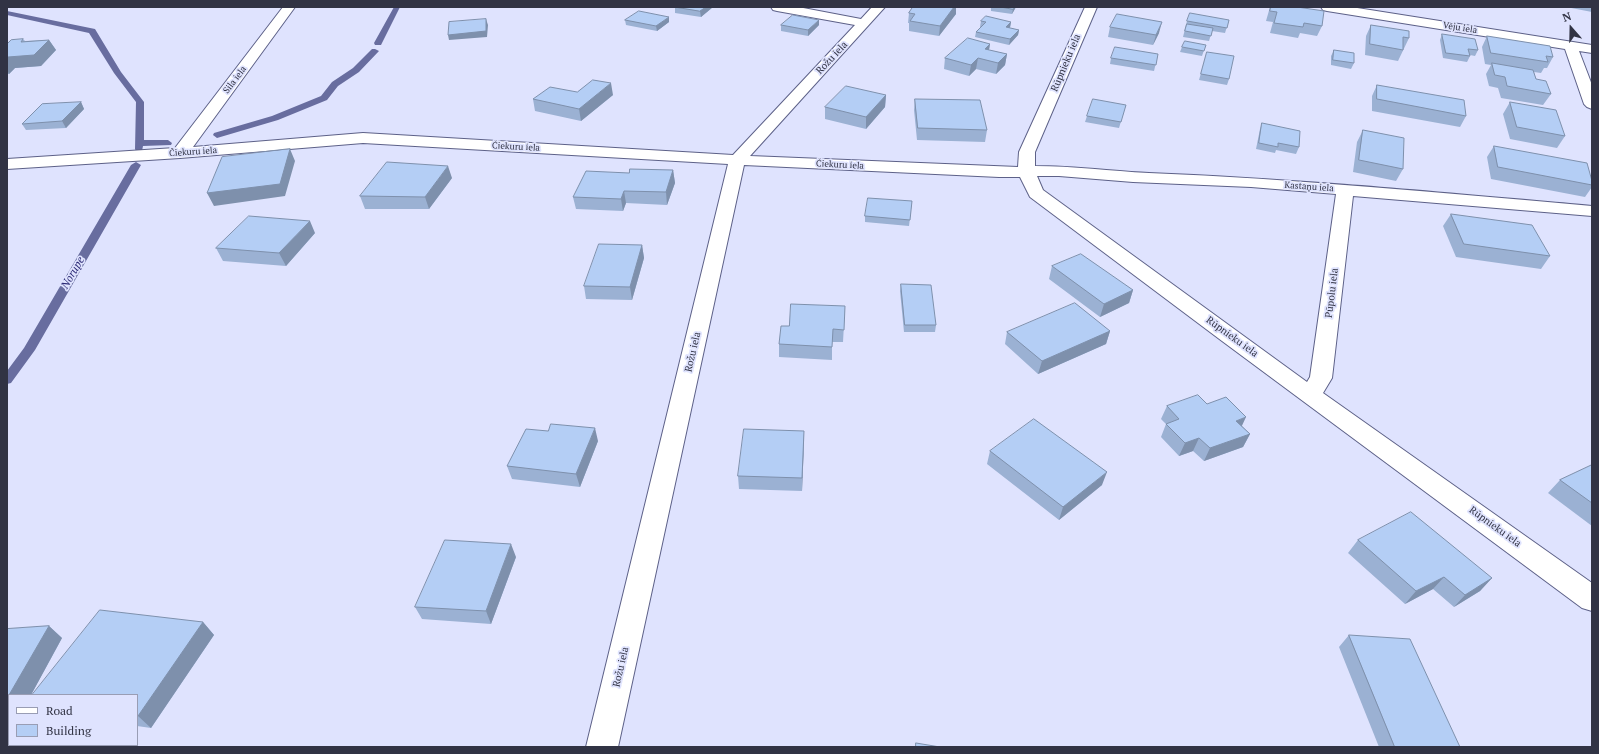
<!DOCTYPE html>
<meta charset="utf-8">
<style>
body{margin:0}
#map{position:relative;width:1599px;height:754px;overflow:hidden;background:#dfe3fe;font-family:"PT Serif",serif}
canvas{display:block}
.frame{position:absolute;inset:0;border:8px solid #313344;pointer-events:none}
.legend{position:absolute;left:8px;top:694px;width:130px;height:52px;box-sizing:border-box;background:#dfe3fe;border:1px solid #999db4;margin:0;padding:5px 7px;list-style:none;font-size:12px;color:#313344}
.legend li{display:flex;align-items:center;gap:8px;height:20px}
.legend b{width:20px;border:1px solid #999db4}
.north{position:absolute;left:1551px;top:8px;width:40px;height:40px;-webkit-text-stroke:3px #dfe3fe;paint-order:stroke;rotate:340deg;font-size:11px;font-weight:700;line-height:16px;text-align:center;color:#313344}
.north::after{content:'';display:block;margin:auto;width:14px;height:18px;background:#313344;clip-path:polygon(50% 0,100% 100%,50% 72%,0 100%)}
</style>
<div id="map">
<canvas width="1599" height="754"></canvas>
<div class="frame"></div>
<ul class="legend">
<li><b style="height:5px;background:#fff"></b>Road</li>
<li><b style="height:11px;background:#b4cef5"></b>Building</li>
</ul>
<div class="north">N</div>
</div>
<script>
const ctx = document.querySelector('canvas').getContext('2d');
ctx.lineJoin = 'round';
function paint(path, color) {
  ctx.fillStyle = color;
  ctx.fill(path, 'evenodd');
}
function trace(path, color, width, dash) {
  ctx.strokeStyle = color;
  ctx.lineWidth = width;
  ctx.lineCap = dash ? 'butt' : 'round';
  ctx.setLineDash(dash || []);
  ctx.stroke(path);
}
function write(font, color, halo, rows, align = 'center') {
  ctx.font = font + ' "PT Serif",serif';
  ctx.lineWidth = 3.5;
  ctx.setLineDash([]);
  ctx.textBaseline = 'middle';
  ctx.strokeStyle = halo;
  ctx.fillStyle = color;
  for (const [text, x, y, turn = 0] of rows) {
    ctx.save();
    ctx.translate(x, y);
    ctx.rotate((+turn || 0) * Math.PI / 180);
    ctx.textAlign = isNaN(turn) ? turn : align;
    if (halo) ctx.strokeText(text, 0, 0);
    ctx.fillText(text, 0, 0);
    ctx.restore();
  }
}
paint(new Path2D(`
 M394 7H400L381 45H375L374 43Z
 M7 11 95 29 121 72 144 102V140H168L172 143 171 145 143 146 142 151H136L135 149 136 102 114 73 89 33 7 15Z
 M372 49H375L379 51 359 72 338 86 327 100 278 120 217 138 213 135 214 133 272 116 321 96 332 82 353 68Z
 M136 162 141 165 35 350 11 383 7 384V371L24 348 131 165Z`), '#686d9f');
const street = new Path2D(`
 M283 7H295L193 147 363 133 733 155 855 25 777 11 773 10 771 7H798L861 19 872 7H885L750 156 1018 167 1019 152 1085 7H1097L1035 152V166C1073 166 1111 171 1149 173 1297 179 1444 193 1592 206V216L1353 196 1332 378 1323 393 1592 583V611L1582 608 1222 341 1030 197 1020 177H999L744 165 618 747H586L728 164 363 143 180 158 7 169V159L175 148ZM1037 176H1059L1133 182 1251 187 1336 194 1310 377 1307 382 1043 190Z
 M1321 7H1351L1592 45V53L1579 51 1592 85V109L1587 107 1584 104 1565 49 1327 11 1323 10Z`);
trace(street, '#5d6188', 2);
paint(street, '#fff');
paint(new Path2D(`
 M675 7H713L701 17 675 13Z
 M913 7H956V14L939 36 909 31V23H908L909 13Z
 M991 7H1016L1012 14 991 11Z
 M1270 7H1297L1322 26 1317 36 1300 33 1298 38 1270 33 1273 22 1266 21Z
 M1566 7H1592V12Z
 M625 20 669 22 657 31 626 25Z
 M1229 20 1225 33 1212 31 1209 41 1183 37 1187 21Z
 M981 21 1011 22 1010 28 1019 30 1018 35 1009 45 975 37 976 32 981 27H980Z
 M781 25H819L808 36 781 31Z
 M1371 25 1409 38 1398 61 1365 55 1366 36Z
 M1110 27 1159 33 1153 45 1108 37Z
 M1442 34 1478 50 1475 56 1470 55V56L1467 62 1443 58 1440 40Z
 M1487 36 1553 57 1547 68H1544L1541 73 1534 72 1536 79 1551 94 1543 105 1501 98 1498 88 1489 86 1486 74 1491 65 1485 64 1482 47Z
 M23 39 25 41 49 40 56 50 41 66 15 68 9 74H7V44Z
 M990 44 989 50 1007 54 1005 65 996 74 976 69 969 76 944 69 945 58Z
 M1182 47 1204 50 1202 56 1180 52Z
 M1334 50 1354 63 1351 69 1331 65V56Z
 M1207 52 1229 79 1227 85 1199 80Z
 M1158 54 1154 71 1110 64 1111 58Z
 M1377 85 1466 116 1460 127 1372 111V96Z
 M577 92 613 95 581 121 535 111 533 99Z
 M886 95 885 107 866 129 825 119V107Z
 M915 99 987 130 985 142 917 140 914 110Z
 M81 102 84 109 66 128 26 130 22 124Z
 M1510 102 1565 136 1557 148 1510 139 1503 114Z
 M1126 105 1119 128 1085 122 1087 116Z
 M1262 123 1299 147 1296 154 1276 150 1275 153 1256 149 1260 129Z
 M1363 130 1403 169 1396 181 1353 172 1357 142Z
 M1494 146 1592 181V187L1585 197 1491 179 1487 157Z
 M673 170 675 183 667 205 626 203 623 211 576 209 573 197 629 173Z
 M452 178 429 209H365L360 196Z
 M912 201 909 226 865 222V216Z
 M1451 214 1550 256 1541 269 1456 257 1443 226Z
 M315 233 286 266 223 261 216 248Z
 M642 245 644 258 632 300 586 299 584 286Z
 M1052 266 1133 290 1129 303 1100 317 1049 279Z
 M901 284 936 325 935 332H904L900 291Z
 M845 306 843 342H832V360L779 357V344L789 326Z
 M1110 331 1106 344 1038 374 1005 344 1007 332Z
 M1207 404 1242 426 1250 434 1243 447 1204 461 1193 451 1179 456 1161 437 1166 424 1161 419 1167 406Z
 M804 431 802 491 739 489 738 476Z
 M598 441 580 487 512 479 507 466Z
 M990 451 1102 485 1059 520 987 464Z
 M1592 465V526L1548 493 1560 480Z
 M1358 540 1492 578 1480 591 1454 607 1433 589 1405 604 1348 553Z
 M516 557 491 624 422 619 415 607Z
 M203 622 214 635 151 728 137 726V695Z
 M49 626 62 638 31 695H9V728H7V629Z
 M1349 635 1460 747H1379L1339 647Z`), '#9bb1d3');
paint(new Path2D(`
 M706 7H713L701 17 700 11Z
 M954 7H956V14L939 36 940 26Z
 M1014 7H1016L1012 14 1013 9Z
 M669 17V22L657 31 656 26Z
 M486 19 488 25 487 37 449 40 448 35Z
 M819 20V25L808 36V30Z
 M1011 22 1010 27 1005 32 1006 27Z
 M1162 22 1159 33 1153 45 1156 35Z
 M1019 30 1018 35 1009 45 1010 39Z
 M49 40 56 50 41 66 15 68 9 74 7 70V58L8 57Z
 M990 44 988 55 985 49Z
 M1007 54 1005 65 996 74 998 63Z
 M978 58 976 69 969 76 971 65Z
 M611 83 613 95 581 121 579 109Z
 M886 95 885 107 866 129V117Z
 M81 102 84 109 66 128 62 121Z
 M290 149 295 161 285 196 214 206 207 193Z
 M448 166 452 178 429 209 425 197Z
 M673 170 675 183 667 205 666 192Z
 M624 191 626 203 623 211 621 199Z
 M310 221 315 233 286 266 279 253Z
 M642 245 644 258 632 300 630 287Z
 M1133 290 1129 303 1100 317 1104 304Z
 M1110 331 1106 344 1038 374 1042 361Z
 M1246 417 1240 430 1236 421Z
 M595 428 598 441 580 487 576 474Z
 M804 431V444L802 491V478Z
 M1250 434 1243 447 1204 461 1210 448Z
 M1199 438 1193 451 1179 456 1185 443Z
 M1107 472 1102 485 1059 520 1063 507Z
 M511 544 516 557 491 624 486 611Z
 M1444 577 1433 589 1405 604 1416 591Z
 M1492 578 1480 591 1454 607 1465 595Z
 M203 622 214 635 151 728 138 716Z
 M49 626 62 638 31 695H9Z
 M9 696V724L7 723V699Z`), '#7e90ac');
const building = new Path2D(`
 M675 7H706L700 11Z
 M913 7H954L940 26 910 21 915 14 909 13Z
 M1001 7H1014L1013 9Z
 M1271 7H1297L1324 11 1322 26 1304 23 1303 27 1274 23 1277 12 1270 11Z
 M639 11 669 17 656 26 625 20Z
 M1190 13 1229 20 1227 28 1187 21Z
 M1117 14 1162 22 1156 35 1110 27Z
 M793 15 819 20 808 30 781 25Z
 M986 16 1011 22 1006 27 1019 30 1010 39 976 32 986 22 981 21Z
 M486 19V31L448 35 449 22Z
 M1187 24 1213 28 1211 36 1185 31Z
 M1371 25 1409 31V38L1403 37V50L1370 44Z
 M1442 34 1475 39 1478 50 1468 49 1470 56 1446 53Z
 M1487 36 1550 46 1553 57 1546 56 1548 62 1491 53Z
 M968 38 990 44 985 49 1007 54 998 63 978 58 971 65 945 58Z
 M23 39 21 42 49 40 34 55 8 57 7 58V44L11 40Z
 M1185 41 1206 45 1204 51 1182 47Z
 M1115 47 1158 54 1156 65 1111 58Z
 M1334 50 1354 53V63L1333 60Z
 M1207 52 1234 56 1229 79 1201 74Z
 M1492 63 1533 70 1536 79 1546 81 1551 94 1507 86 1505 77 1495 75Z
 M593 80 611 83 579 109 533 99 550 87 577 92Z
 M1377 85 1464 100 1466 116 1377 99Z
 M846 86 886 95 866 117 825 107Z
 M915 99 980 100 987 130 918 128Z
 M1093 99 1126 105 1121 122 1087 116Z
 M81 102 62 121 22 124 42 104Z
 M1510 102 1556 110 1565 136 1517 127Z
 M1262 123 1300 131 1299 147 1278 143V147L1259 143Z
 M1363 130 1404 138 1403 169 1359 160Z
 M1494 146 1587 163 1592 181V185L1498 167Z
 M290 149 280 184 207 193 222 157Z
 M387 162 448 166 425 197 360 196Z
 M630 169 673 170 666 192 624 191 621 199 573 197 586 171 629 173Z
 M868 198 912 201 910 220 865 216Z
 M1451 214 1532 225 1550 256 1464 244Z
 M249 216 310 221 279 253 216 248Z
 M599 244 642 245 630 287 584 286Z
 M1081 254 1133 290 1104 304 1052 266Z
 M901 284 931 285 936 325H905Z
 M1075 303 1110 331 1042 361 1007 332Z
 M791 304 845 306 844 330 833 329 832 347 779 344 781 326H789Z
 M1198 395 1207 404 1226 397 1246 417 1236 421 1250 434 1210 448 1199 438 1185 443 1166 424 1179 419 1167 406Z
 M1034 419 1107 472 1063 507 990 451Z
 M551 424 595 428 576 474 507 466 526 429 548 431Z
 M744 429 804 431 802 478 738 476Z
 M1592 465V503L1560 480Z
 M1411 512 1492 578 1465 595 1444 577 1416 591 1358 540Z
 M445 540 511 544 486 611 415 607Z
 M100 610 203 622 138 716H137V695H32Z
 M49 626 9 695 7 699V629Z
 M1349 635 1410 639 1460 747H1395Z
 M916 743 940 747H916Z`);
paint(building, '#b4cef5');
trace(building, '#7e90ac', 1);
write('9px', '#313344', '#dfe3fe', [
 ["Vēju iela",1460,28,9],
 ["Sila iela",235,80,-53],
 ["Čiekuru iela",516,147,3],
 ["Čiekuru iela",193,152,-4],
 ["Čiekuru iela",840,165,3],
 ["Kastaņu iela",1309,187,4]
]);
write('10px', '#313344', '#dfe3fe', [
 ["Rožu iela",832,58,-47],
 ["Rūpnieku iela",1066,63,-67],
 ["Pūpolu iela",1332,293,-83],
 ["Rūpnieku iela",1232,337,36],
 ["Rožu iela",693,352,-77],
 ["Rūpnieku iela",1495,527,36],
 ["Rožu iela",621,667,-77]
]);
write('italic 11px', '#2b2975', '#dfe3fe', [
 ["Norupe",73,273,-60]
]);
</script>
